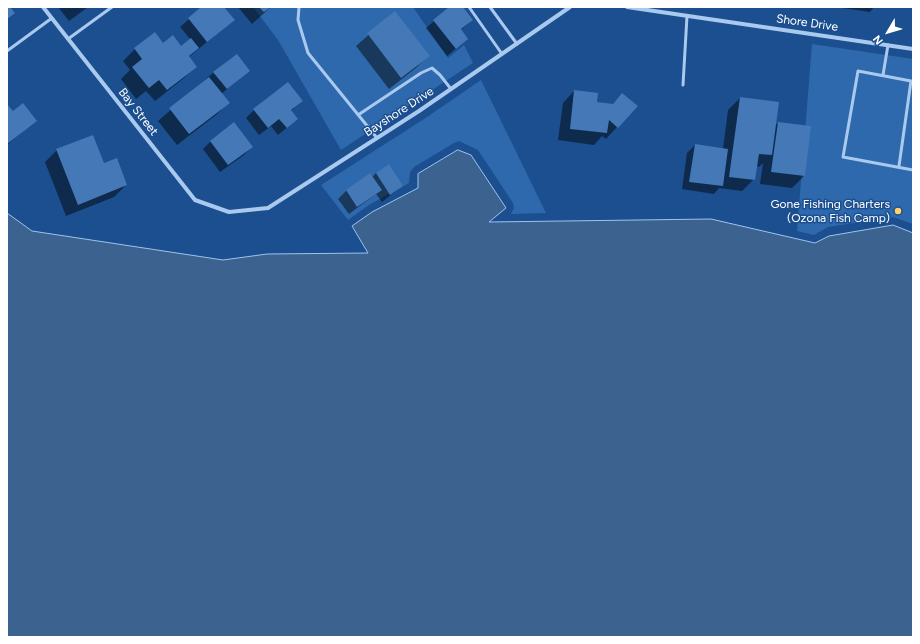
<!DOCTYPE html>
<style>
body{margin:0}
#map{position:relative;width:920px;height:644px;overflow:hidden;background:#1b4f8f;font-family:Figtree,sans-serif}
canvas{display:block}
.frame{position:absolute;inset:0;border:8px solid #fff;pointer-events:none}
.north{position:absolute;left:868px;top:12px;width:40px;height:40px;-webkit-text-stroke:3px #1b4f8f;paint-order:stroke;rotate:232deg;font-size:11px;font-weight:700;line-height:16px;text-align:center;color:#fff}
.north::after{content:'';display:block;margin:auto;width:14px;height:18px;background:#fff;clip-path:polygon(50% 0,100% 100%,50% 72%,0 100%)}
</style>
<div id="map">
<canvas width="920" height="644"></canvas>
<div class="frame"></div>
<div class="north">N</div>
</div>
<script>
const ctx = document.querySelector('canvas').getContext('2d');
ctx.lineJoin = 'round';
function paint(path, color) {
  ctx.fillStyle = color;
  ctx.fill(path, 'evenodd');
}
function trace(path, color, width, dash) {
  ctx.strokeStyle = color;
  ctx.lineWidth = width;
  ctx.lineCap = dash ? 'butt' : 'round';
  ctx.setLineDash(dash || []);
  ctx.stroke(path);
}
function write(font, color, halo, rows, align = 'center') {
  ctx.font = font + ' Figtree,sans-serif';
  ctx.lineWidth = 3;
  ctx.setLineDash([]);
  ctx.textBaseline = 'middle';
  ctx.strokeStyle = halo;
  ctx.fillStyle = color;
  for (const [text, x, y, turn = 0] of rows) {
    ctx.save();
    ctx.translate(x, y);
    ctx.rotate((+turn || 0) * Math.PI / 180);
    ctx.textAlign = isNaN(turn) ? turn : align;
    if (halo) ctx.strokeText(text, 0, 0);
    ctx.fillText(text, 0, 0);
    ctx.restore();
  }
}
paint(new Path2D(`
 M253 7H413L448 58 464 45 473 63 341 150 278 40Z
 M812 44 913 59V224L893 217 828 227 814 235 797 231Z
 M481 80 546 213 511 214 514 208 513 203 478 150 459 141 454 143 414 167 410 172 409 183 369 205 348 220 321 185 424 119Z`), '#2e69ad');
const water = new Path2D(`
 M458 150 471 155 506 208 489 222 711 219 815 243 829 236 893 225 913 233V637H7V213L32 231 223 260 267 254 368 253 352 226 372 212 418 188V174Z`);
paint(water, '#3c6290');
trace(water, '#9cc4f0', 1);
paint(new Path2D(`
 M58 7H88L69 21Z
 M203 7H223L233 20 189 57 196 66 184 78 155 101 146 91 136 99 121 79 130 70 123 61 135 49 163 44 181 47 191 40 180 27Z
 M238 7H271L252 24Z
 M451 7H462L472 20 460 31 467 39 447 56 426 28Z
 M843 7H874L870 12 843 8Z
 M395 12 428 56 416 68 389 89 356 46Z
 M249 71 221 94 228 103 216 115 177 145 158 121 214 72Z
 M574 91 595 103 612 105 622 94 617 127 606 139 602 136 594 145 558 140 563 103Z
 M740 98 774 127 778 123 810 127 804 176 792 188 760 184 763 163 759 167 756 166 754 179 742 191 719 188 714 194 682 189 687 153 695 145 723 149 728 110Z
 M302 101 291 111 297 119 278 135 271 126 259 135 246 118 254 110Z
 M7 106 12 112 35 121 7 145Z
 M210 142 252 147 244 155 220 172 203 149Z
 M57 150 103 164 126 185 114 197 66 216 45 162Z
 M376 173 402 186 382 202 376 194 349 214 338 199 346 191 370 175 372 177Z`), '#0007');
paint(new Path2D(`
 M7 7H10L15 13 7 19Z
 M201 7H224L235 20 207 42 188 18Z
 M259 7H271L264 12Z
 M449 7H463L473 20 461 29 468 39 456 49 433 20Z
 M395 11 430 56 401 78 367 33Z
 M155 32 163 43 173 35 181 46 191 38 199 48 189 56 197 67 167 90 159 80 149 88 132 67 142 59 134 48Z
 M237 54 250 71 227 89 213 72Z
 M209 77 230 103 189 134 169 108Z
 M288 82 303 101 291 110 298 119 287 128 279 119 268 128 253 109Z
 M574 90 598 93 597 102 613 104 622 93 638 106 618 128 609 120 607 133 570 129Z
 M740 97 779 102 772 155 759 154 755 180 729 177Z
 M23 103 37 121 7 144V104L13 111Z
 M234 122 253 147 228 165 210 141Z
 M778 122 811 126 805 176 771 172Z
 M93 135 104 163 117 158 127 185 78 205 56 149Z
 M695 144 728 149 723 186 689 182Z
 M389 164 403 186 390 195 376 173Z
 M370 173 382 190 357 207 346 190Z`), '#4478b7');
trace(new Path2D(`
 M299 7 298 20 308 53 377 138
 M469 7 502 54
 M490 7 517 44
 M68 39 112 7
 M7 51 52 18
 M883 75 888 45
 M683 85 687 16
 M358 115 421 73 432 68 440 75 451 89
 M899 166 911 81 858 71 843 157 913 170`), '#a9c9ee', 3);
trace(new Path2D(`
 M43 7 195 200 229 212 268 208 419 111 570 7
 M627 7 913 49`), '#a9c9ee', 4);
for (const [x, y, r, color] of [
 [898,211,4,"#ffd166"]
]) {
  const dot = new Path2D();
  dot.arc(x, y, r, 0, 2 * Math.PI);
  ctx.fillStyle = color;
  ctx.fill(dot);
  trace(dot, '#1b4f8f', 1.5);
}
write('12px', '#fff', '#1b4f8f', [
 ["Shore Drive",807,23,8],
 ["Bay Street",138,112,52],
 ["Bayshore Drive",399,112,-33]
]);
write('12px', '#fff', '#1b4f8f', [
 ["Gone Fishing Charters",890,204],
 ["(Ozona Fish Camp)",890,218]
], 'right');
</script>
